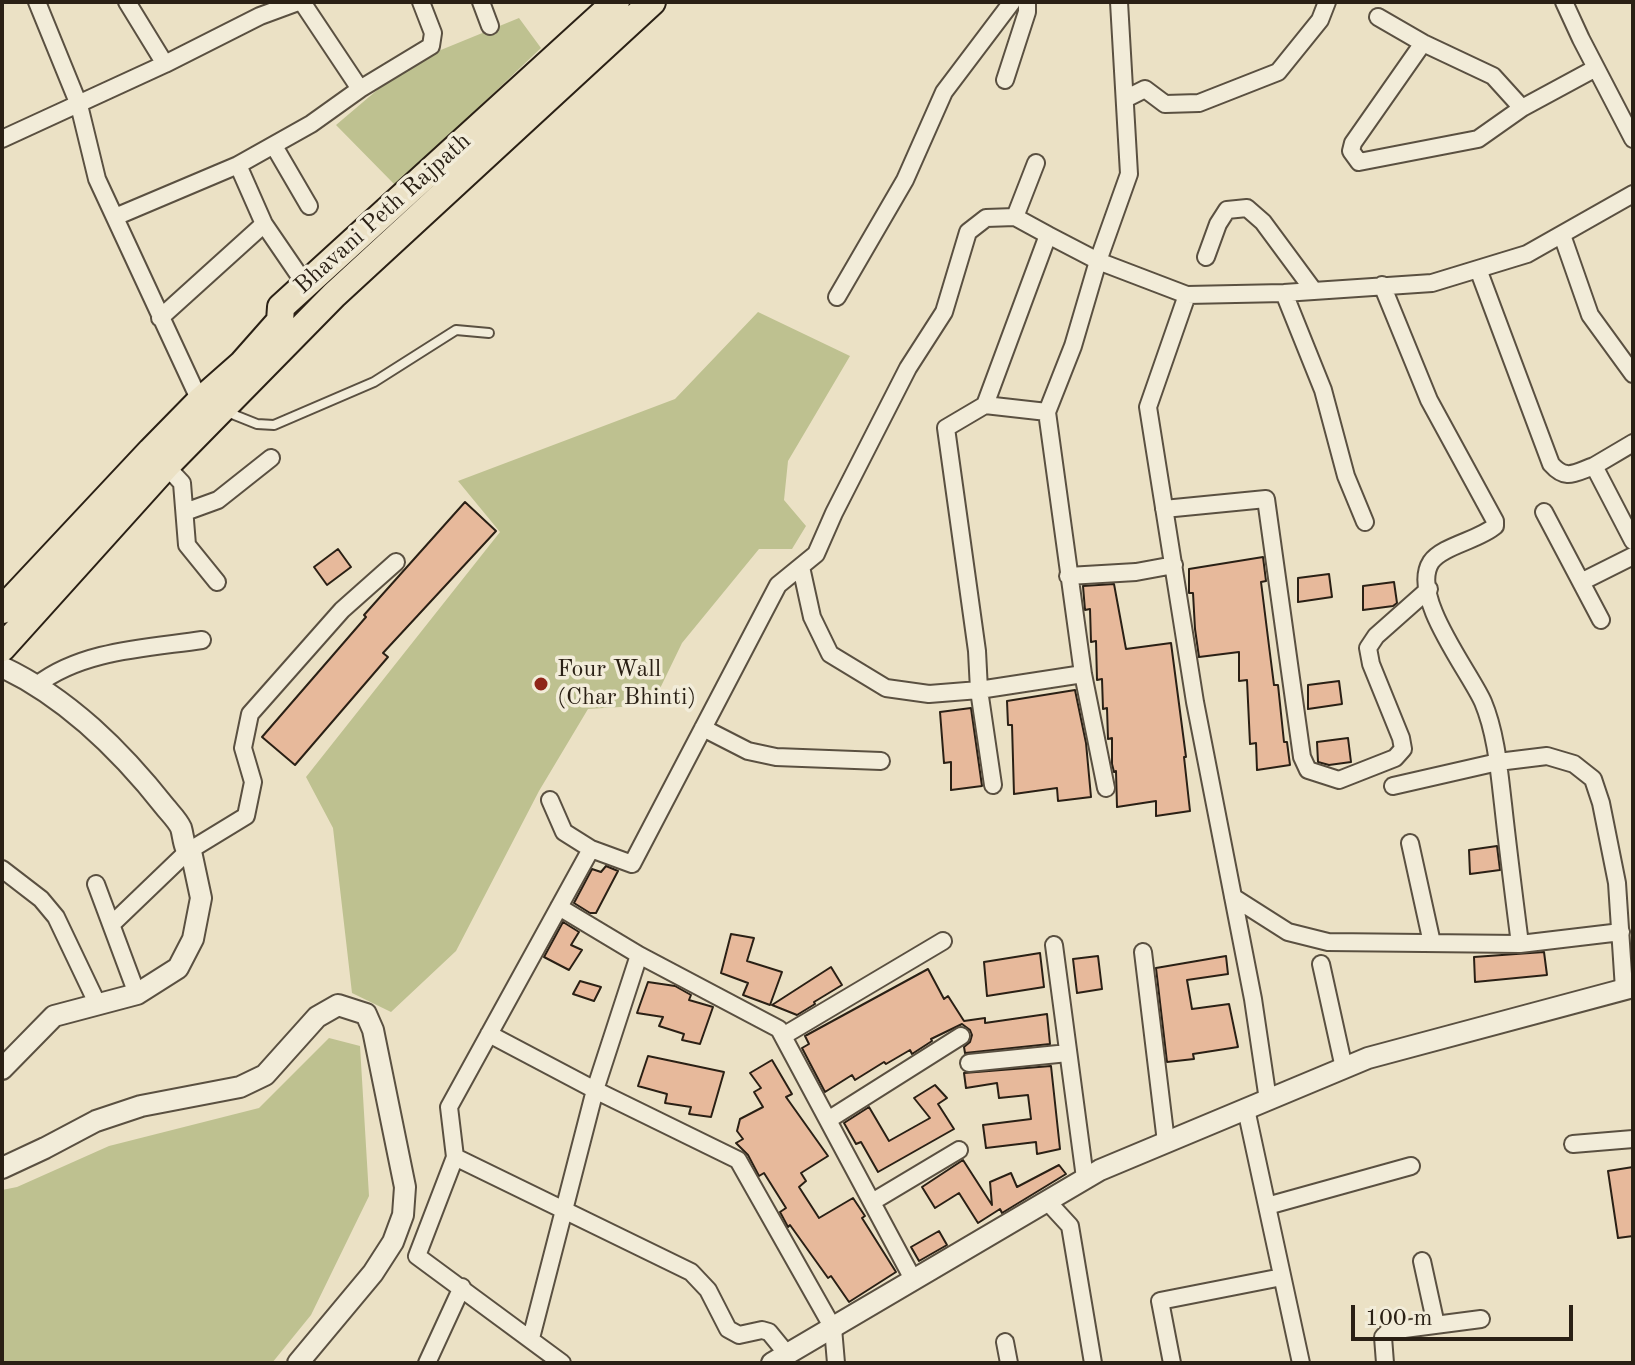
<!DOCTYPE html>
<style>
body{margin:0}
#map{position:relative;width:1635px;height:1365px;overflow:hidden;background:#ebe1c5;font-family:"Old Standard TT",serif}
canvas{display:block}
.frame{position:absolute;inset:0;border:4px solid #2a2015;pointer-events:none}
.scale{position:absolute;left:1351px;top:1305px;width:222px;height:36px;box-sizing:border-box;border:4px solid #2a2015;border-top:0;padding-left:10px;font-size:24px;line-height:28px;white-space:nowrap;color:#2a2015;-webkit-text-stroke:6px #f2ecd9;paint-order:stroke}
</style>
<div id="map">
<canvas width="1635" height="1365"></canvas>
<div class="frame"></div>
<div class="scale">100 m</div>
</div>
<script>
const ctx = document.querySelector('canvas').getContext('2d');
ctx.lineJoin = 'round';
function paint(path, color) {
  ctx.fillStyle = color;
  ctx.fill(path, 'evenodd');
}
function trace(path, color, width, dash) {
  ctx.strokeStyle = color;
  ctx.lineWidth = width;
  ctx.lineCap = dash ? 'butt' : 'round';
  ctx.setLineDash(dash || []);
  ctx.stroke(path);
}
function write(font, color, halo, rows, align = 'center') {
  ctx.font = font + ' "Old Standard TT",serif';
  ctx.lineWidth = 7;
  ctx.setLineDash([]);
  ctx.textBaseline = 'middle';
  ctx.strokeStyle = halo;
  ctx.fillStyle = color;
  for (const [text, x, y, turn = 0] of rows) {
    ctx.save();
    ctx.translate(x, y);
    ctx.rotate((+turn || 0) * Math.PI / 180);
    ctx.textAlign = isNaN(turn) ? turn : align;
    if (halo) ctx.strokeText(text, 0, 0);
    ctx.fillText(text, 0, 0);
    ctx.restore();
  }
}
paint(new Path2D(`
 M519 18 541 48 396 186 336 125 409 63Z
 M758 312 850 356 788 461 784 500 806 526 792 549H759L682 643 652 705 588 709 539 791 456 951 391 1012 352 993 333 828 306 777 500 532 458 481 675 399Z
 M329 1038 360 1046 369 1196 311 1315 272 1363H2V1190L17 1187 109 1146 259 1108Z`), '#bec190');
const building = new Path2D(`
 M465 502 496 531 383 653 388 657 295 765 262 737 366 617 364 615Z
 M338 549 351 567 327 585 314 567Z
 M1263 557 1266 581 1261 582 1269 646 1274 685H1278L1284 742H1287L1290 765 1257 770 1256 743 1250 744 1247 680 1239 681V652L1199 657 1195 629 1193 593H1189V569Z
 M1329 574 1332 597 1298 602V578Z
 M1394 582 1397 603 1393 606 1363 610V586Z
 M1114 584 1126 649 1171 643 1186 757H1184L1190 811 1156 816V801L1117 807 1116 771 1114 772 1112 764V738L1108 739 1107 708 1103 709 1102 679 1097 680 1096 641 1091 642 1090 609 1085 610 1083 586Z
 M1339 681 1342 704 1308 709V685Z
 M1075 690 1086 743 1091 797 1058 801 1057 788 1014 794 1012 725H1008L1007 701Z
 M971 708 982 786 951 790V762L944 763 940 712Z
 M1348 738 1351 762 1329 765 1318 762 1317 742Z
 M1497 846 1500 870 1470 874 1469 850Z
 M606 866 618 871 596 913H590L574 903 592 869 601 872Z
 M563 922 579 932 571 945 582 950 569 970 544 957Z
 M731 934 754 938 747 961 782 972 770 1005 743 995 748 983 721 973Z
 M1544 952 1547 975 1475 982 1474 957Z
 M1040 953 1044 987 987 996 984 962Z
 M1098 956 1102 989 1077 993 1073 959Z
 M1226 956 1228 974 1187 980 1192 1009 1229 1004 1238 1047 1193 1054 1194 1059 1167 1062 1156 968Z
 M831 967 842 985 814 1002 815 1004 797 1015 772 1005Z
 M928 969 944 999 948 996 964 1021 985 1018V1023L1047 1014 1050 1044 965 1053 964 1047 970 1042 972 1035 970 1030 962 1024 931 1039 932 1041 912 1054 910 1050 886 1064 884 1062 855 1080 852 1075 825 1092 802 1048 809 1044 805 1036Z
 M580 981 601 987 594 1001 573 994Z
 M648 982 675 986 691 995 689 1000 713 1007 700 1044 682 1040 684 1034 659 1026 663 1017 637 1013Z
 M648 1056 724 1072 711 1117 689 1114 691 1107 665 1103 667 1094 638 1086Z
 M772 1060 792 1094 786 1097 828 1156 801 1173 806 1181 799 1187 819 1218 853 1198 865 1216 862 1218 896 1272 849 1302 831 1276 828 1278 790 1225 788 1227 780 1212 786 1208 764 1173 759 1176 748 1155 736 1143 743 1139 737 1131 740 1119 763 1107 754 1092 761 1088 750 1073Z
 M1051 1066 1060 1149 1037 1154 1036 1142 986 1148 983 1125 1031 1119 1028 1095 999 1098 997 1083 966 1088 964 1073Z
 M935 1085 947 1098 938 1104 954 1129 878 1172 861 1142 856 1144 844 1123 869 1107 889 1141 930 1118 914 1098Z
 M963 1160 992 1205 990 1182 1011 1173 1017 1187 1059 1165 1066 1174 1002 1213 1000 1209 978 1223 959 1193 935 1208 922 1187Z
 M1633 1167V1236L1618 1238 1608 1171Z
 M939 1231 947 1245 919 1261 911 1247Z`);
paint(building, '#e7b99b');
trace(building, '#2a2015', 2);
const service = new Path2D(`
 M227 412 257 424 274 425 374 382 456 330 489 333`);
const minor = new Path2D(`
 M37 2 79 105 97 179 200 401
 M127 2 165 64
 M302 2 360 89
 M481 2 490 26
 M1564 2 1581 39 1633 139
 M1378 17 1423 43 1493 76 1522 108
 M1423 43 1353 143 1351 151 1359 162 1478 139 1522 108 1596 68
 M1005 80 1027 12V2
 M1125 99 1145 89 1165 104 1199 103 1278 72 1320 20 1327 2
 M2 139 165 64 260 16 298 2
 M274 146 309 206
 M238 165 311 124 360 89 431 46 433 33 421 2
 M115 217 238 165 264 224 305 284
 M1048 235 1098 261 1129 174 1119 2
 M1562 235 1590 315 1633 374
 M1206 257 1218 224 1227 210 1247 208 1263 222 1314 291
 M1478 269 1551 464C1566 481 1574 473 1594 466
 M1382 285 1429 400 1495 521V526C1479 540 1442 546 1431 562 1409 596 1470 672 1483 702 1496 733 1499 770 1503 804 1508 850 1514 897 1520 944
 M1284 293 1323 390 1346 476 1365 522
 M1187 295 1148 407 1195 702 1253 999 1268 1100
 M837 297 905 180 944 92 1012 2
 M160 318 264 224
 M985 405 1047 412
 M1633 443 1594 466 1633 541
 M166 466 182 483 187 545 217 582
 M1164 509 1266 499 1302 757 1308 770 1339 780 1395 758 1403 749 1401 738 1371 664 1368 648 1376 636 1429 589
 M185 512 218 500 271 458
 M1544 512 1601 620
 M801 567 812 617 830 654 886 688 929 694 979 690 1083 674
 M1068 576 1136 572 1174 565
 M1581 582 1633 556
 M37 685C82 650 148 648 202 640
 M703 728 748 751 776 757 881 761
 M993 785 979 690 977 651 946 428 985 405 1048 235 1015 217 1036 163
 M1393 786 1498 762 1547 756 1574 764 1593 779 1601 803 1617 883 1624 989
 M1106 788 1083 674 1047 412 1073 346 1098 261 1187 295 1284 293 1432 283 1527 254 1633 194
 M550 800 564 832 591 849
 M1410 843 1432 943
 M2 869 41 899 56 917 97 1003
 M96 884 137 994
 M1233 897 1288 932 1328 942 1520 944 1621 932
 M559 907 639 955 779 1029 914 1281
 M112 924 187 852 246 816 253 782 243 748 250 714 342 610 396 562
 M1054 945 1085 1178
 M1143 952 1166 1142
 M1321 964 1344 1068
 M489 1034 595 1090 738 1160 833 1328 836 1363
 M783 1036 943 941
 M969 1063 1068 1053
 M1246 1109 1301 1363
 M828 1120 961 1036
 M1573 1144 1633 1139
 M455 1157 691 1272 708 1290 728 1329 739 1335 762 1330 769 1332 787 1354
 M1047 1201 1070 1226 1093 1363
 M872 1202 959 1150
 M1267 1206 1411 1166
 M1422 1261 1436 1325
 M531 1338 595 1090 639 955
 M1005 1342 1009 1363
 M427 1363 462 1287
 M562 1363 417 1256 455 1157 449 1107 591 849 632 864 778 585 816 554 834 513 908 368 944 312 968 232 986 218 1015 217
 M1172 1363 1160 1301 1282 1277
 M1385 1363 1383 1337 1389 1331 1481 1319`);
const tertiary = new Path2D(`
 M2 667C68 698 121 751 166 808 171 814 178 821 181 828 184 838 183 849 192 856L201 898 193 939 178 968 137 994 54 1016 2 1069
 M2 1168 45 1148 96 1121 141 1106 240 1087 265 1075 317 1017 338 1005 366 1014 373 1030 405 1187 403 1215 393 1242 373 1273 298 1363
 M772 1363 1100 1170 1368 1058 1633 987`);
const primary = new Path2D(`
 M2 610 151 451 200 401 242 364 280 321 281 307 616 2
 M2 648 166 466 334 295 652 2`);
trace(service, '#5a5041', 12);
trace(minor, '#5a5041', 20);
trace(tertiary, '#5a5041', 24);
trace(primary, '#2a2015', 30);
trace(service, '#f2ecd9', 8);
trace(minor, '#f2ecd9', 16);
trace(tertiary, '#f2ecd9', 20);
trace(primary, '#ebe1c5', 26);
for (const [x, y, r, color] of [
 [541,684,8,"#8f2418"]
]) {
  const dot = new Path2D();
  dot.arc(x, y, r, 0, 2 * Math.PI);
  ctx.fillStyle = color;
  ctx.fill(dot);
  trace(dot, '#f2ecd9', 3);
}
write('24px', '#2a2015', '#f2ecd9', [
 ["Bhavani Peth Rajpath",383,214,-42]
]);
write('24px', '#2a2015', '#f2ecd9', [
 ["Four Wall",557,670],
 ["(Char Bhinti)",557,698]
], 'left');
</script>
